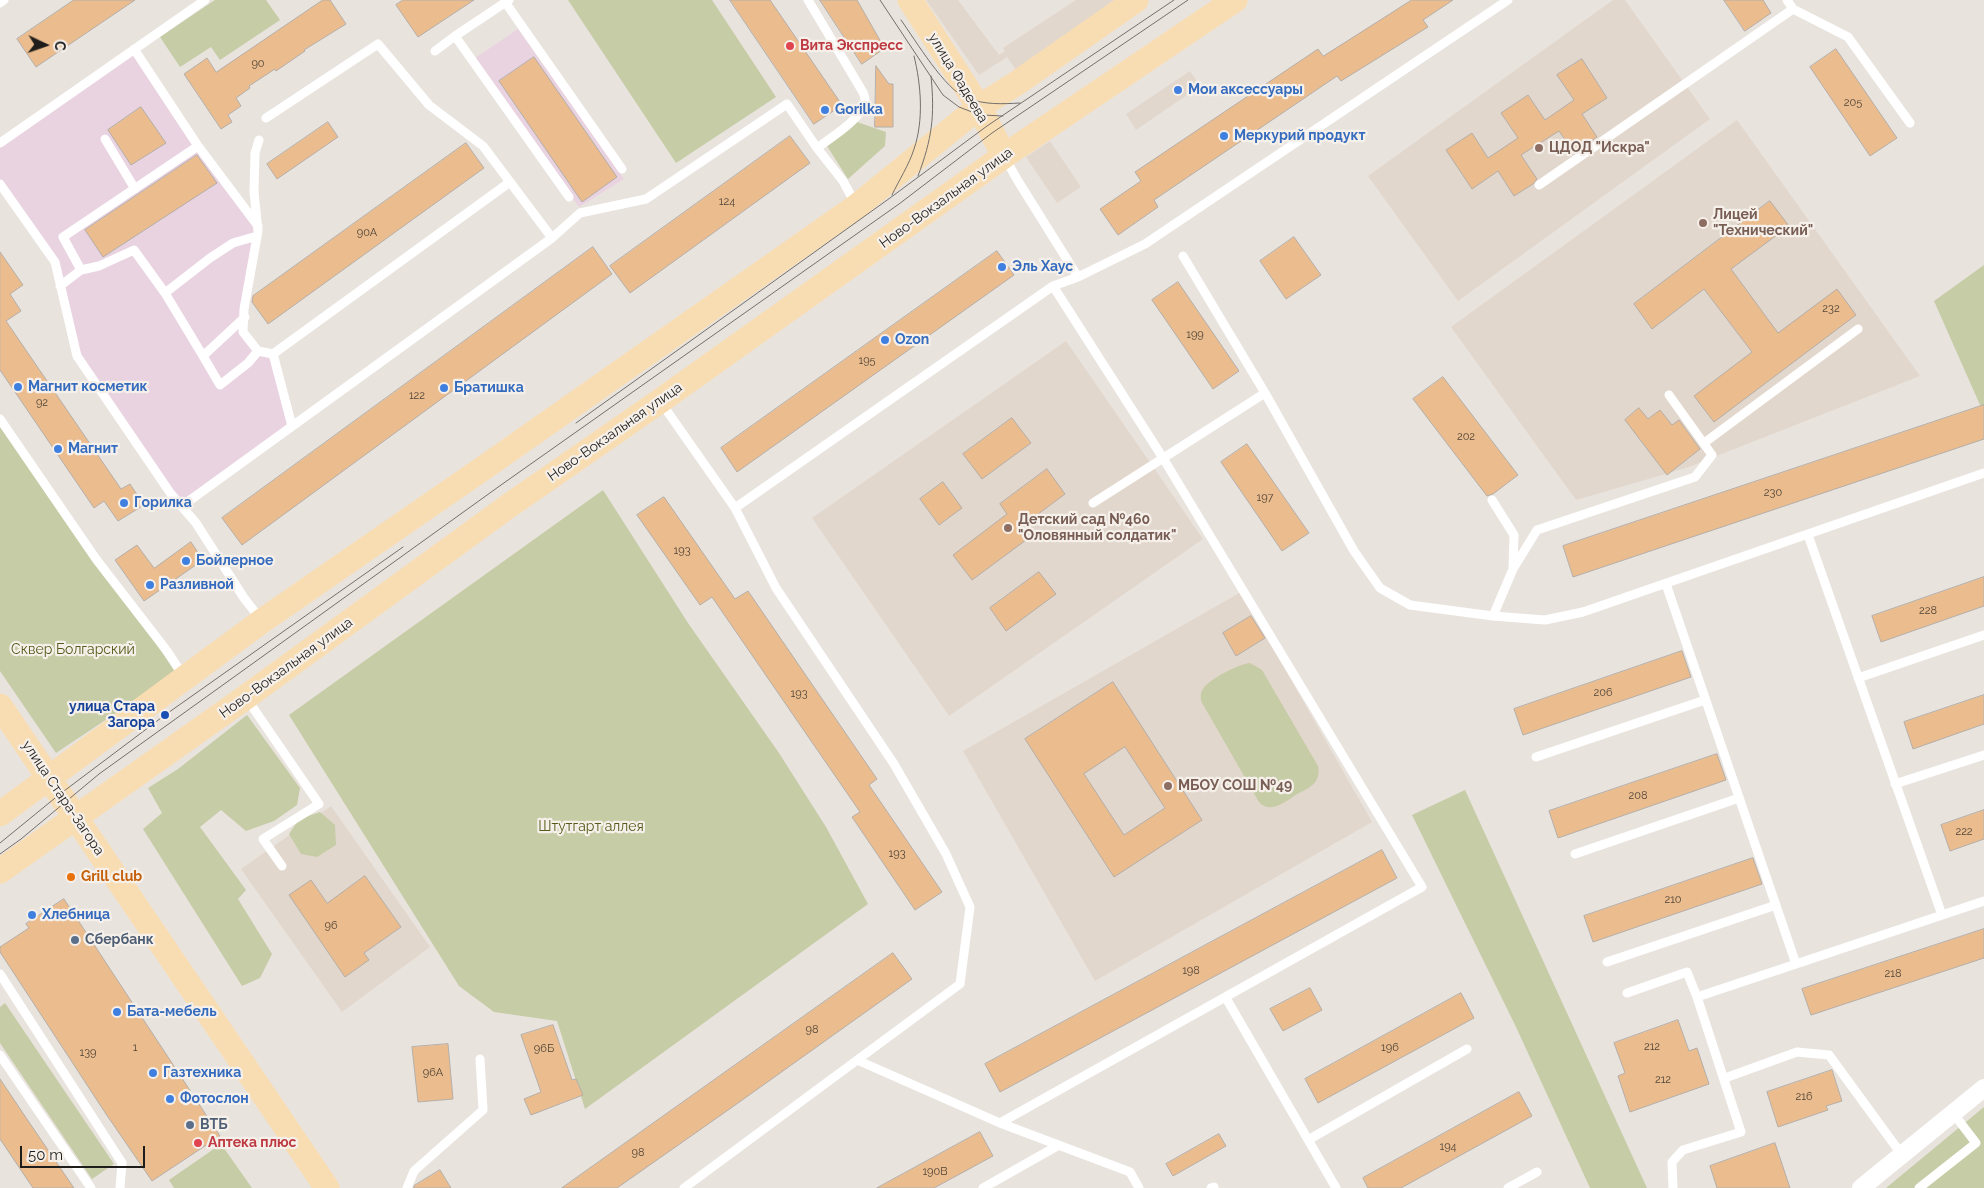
<!DOCTYPE html>
<meta charset="utf-8">
<style>
body{margin:0}
#map{position:relative;width:1984px;height:1188px;overflow:hidden;background:#e9e3de;font-family:Raleway,sans-serif}
canvas{display:block}
.north{position:absolute;left:20px;top:20px;width:50px;height:50px;-webkit-text-stroke:4px #f6f0eb;paint-order:stroke;rotate:93deg;font-size:14px;font-weight:700;line-height:20px;text-align:center;color:#1f1d1b}
.north::after{content:'';display:block;margin:auto;width:18px;height:22px;background:#1f1d1b;clip-path:polygon(50% 0,100% 100%,50% 72%,0 100%)}
.scale{position:absolute;left:20px;top:1146px;width:125px;height:22px;box-sizing:border-box;border:2px solid #1f1d1b;border-top:0;padding-left:6px;font-size:15px;line-height:18px;white-space:nowrap;color:#1f1d1b;-webkit-text-stroke:4px #f6f0eb;paint-order:stroke}
</style>
<div id="map">
<canvas width="1984" height="1188"></canvas>
<div class="north">С</div>
<div class="scale">50 m</div>
</div>
<script>
const ctx = document.querySelector('canvas').getContext('2d');
ctx.lineJoin = 'round';
function paint(path, color) {
  ctx.fillStyle = color;
  ctx.fill(path, 'evenodd');
}
function trace(path, color, width, dash) {
  ctx.strokeStyle = color;
  ctx.lineWidth = width;
  ctx.lineCap = dash ? 'butt' : 'round';
  ctx.setLineDash(dash || []);
  ctx.stroke(path);
}
function write(font, color, halo, rows, align = 'center') {
  ctx.font = font + ' Raleway,sans-serif';
  ctx.lineWidth = 4.5;
  ctx.setLineDash([]);
  ctx.textBaseline = 'middle';
  ctx.strokeStyle = halo;
  ctx.fillStyle = color;
  for (const [text, x, y, turn = 0] of rows) {
    ctx.save();
    ctx.translate(x, y);
    ctx.rotate((+turn || 0) * Math.PI / 180);
    ctx.textAlign = isNaN(turn) ? turn : align;
    if (halo) ctx.strokeText(text, 0, 0);
    ctx.fillText(text, 0, 0);
    ctx.restore();
  }
}
paint(new Path2D(`
 M926 0H958L999 55 1005 51 1003 48 1076 0H1124L1016 70 1007 57 979 75Z
 M1613 0H1625L1710 119 1458 301 1368 176Z
 M1190 71 1200 86 1136 130 1126 114Z
 M1737 120 1920 376 1686 468 1576 500 1451 327Z
 M1050 141 1081 187 1057 203 1026 157Z
 M1066 341 1203 539 949 716 812 518Z
 M1241 592 1372 822 1095 981 963 751Z
 M331 806 430 947 342 1012 241 869Z`), '#e2d7cc');
paint(new Path2D(`
 M518 29 624 179 579 207 475 58Z
 M134 49 258 226 243 332 258 351 273 354 292 426 182 506 77 356 55 262 0 184V143Z`), '#e9d3e1');
paint(new Path2D(`
 M215 0H266L280 20 220 60 211 47 180 67 160 37Z
 M568 0H712L776 97 676 163Z
 M857 122 886 132 885 146 848 179 827 146Z
 M1984 265V414L1934 301Z
 M0 415 176 673 56 753 0 671Z
 M603 490 688 623 779 753 826 827 868 904 585 1109 557 1021 494 1012 459 986 289 715Z
 M1250 663 1262 670 1318 766C1319 771 1319 776 1316 781 1312 787 1303 791 1297 794 1286 801 1270 815 1259 802L1201 701C1201 696 1200 693 1203 689 1209 679 1239 664 1250 663Z
 M247 715 300 788 297 805 274 821 246 831 221 810 200 827 246 890 238 899 272 954 260 978 242 986 143 829 162 813 148 788 178 769Z
 M1465 790 1647 1188H1590L1516 1027 1412 815Z
 M320 812 335 825 336 845 317 857 301 854 289 834 299 819Z
 M5 1003 114 1164 92 1179 0 1043V1007Z
 M1984 1107V1188H1886Z
 M221 1144 252 1188H174L169 1180Z`), '#c6cca5');
const building = new Path2D(`
 M74 0H135L36 67 17 39Z
 M323 0H330L346 24 304 50 305 51 276 71 275 69 249 86 250 88 236 98 241 106 228 115 232 122 221 129 184 74 207 58 216 72Z
 M403 0H474L418 37 396 5Z
 M730 0H770L842 105 814 124Z
 M820 0H857L881 42 878 44 882 50 862 64Z
 M1412 0H1453L1423 20 1428 27 1341 81 1337 76 1154 200 1158 207 1118 235 1100 209 1141 181 1135 172 1318 49 1323 56Z
 M1724 0H1763L1771 13 1745 31Z
 M1836 49 1897 138 1870 156 1810 67Z
 M534 57 617 177 582 202 499 81Z
 M1582 59 1607 98 1582 114 1597 137 1574 153 1559 131 1521 155 1537 179 1533 184 1514 196 1498 171 1472 189 1446 150 1472 133 1488 158 1518 138 1501 113 1528 95 1545 120 1574 100 1557 75Z
 M876 66 889 84H893V127H875Z
 M141 107 166 143 131 165 108 130Z
 M328 122 338 137 277 179 267 164Z
 M790 136 810 163 630 293 610 266Z
 M466 143 484 168 268 324 252 302 253 296Z
 M197 155 217 183 103 257 85 230Z
 M1770 201 1789 226 1731 269 1778 333 1837 289 1856 315 1714 422 1694 396 1752 352 1704 289 1652 329 1634 304Z
 M1294 237 1321 275 1286 299 1260 261Z
 M593 247 612 274 242 545 222 518Z
 M997 251 1014 275 737 472 721 448Z
 M0 252 23 285 10 294 21 311 6 321 121 489 130 484 144 505 118 521 104 501 94 508 0 370Z
 M1178 282 1239 371 1213 389 1152 300Z
 M1443 377 1518 475 1493 494 1487 496 1413 399Z
 M1984 405V439L1573 577 1563 546Z
 M1639 408 1648 419 1660 410 1672 425 1679 420 1700 449 1667 475 1625 420Z
 M1012 418 1031 443 982 479 963 454Z
 M1247 444 1309 533 1282 551 1221 462Z
 M1047 469 1065 494 1018 529 1026 540 972 580 953 555 1007 514 1000 504Z
 M943 482 962 508 939 525 920 499Z
 M664 497 735 599 748 591 877 779 869 785 942 892 915 910 852 817 860 812 712 597 700 605 637 515Z
 M191 542 203 560 144 601 115 560 137 545 154 568Z
 M1039 572 1056 594 1006 631 990 608Z
 M1984 577V606L1881 642 1872 616Z
 M1251 616 1265 638 1236 656 1223 633Z
 M1682 651 1691 677 1523 735 1514 709Z
 M1113 682 1202 820 1114 877 1025 739ZM1125 747 1165 808 1124 835 1084 774Z
 M1984 695V724L1913 749 1904 722Z
 M1717 754 1726 780 1558 838 1549 811Z
 M1984 810V839L1950 851 1941 825Z
 M1382 850 1397 878 1000 1092 985 1064Z
 M1753 858 1762 884 1593 942 1584 916Z
 M365 876 401 927 364 953 369 960 345 977 289 895 311 880 327 903Z
 M64 899 220 1136 152 1181 106 1114 0 952V947L29 928 26 924Z
 M1984 929V958L1811 1015 1802 989Z
 M893 953 912 979 731 1108 617 1188H562Z
 M1310 988 1322 1010 1283 1031 1270 1009Z
 M1461 993 1474 1018 1318 1103 1305 1079Z
 M1678 1020 1689 1051 1697 1048 1709 1084 1630 1112 1618 1076 1625 1073 1614 1043Z
 M553 1025 572 1080 576 1079 583 1095 531 1115 524 1099 541 1092 521 1035Z
 M448 1044 453 1099 418 1102 412 1047Z
 M1832 1070 1842 1101 1826 1106 1828 1110 1778 1127 1767 1092Z
 M0 1079 33 1128 74 1188H33L0 1139Z
 M1519 1092 1532 1116 1401 1188H1368L1363 1178Z
 M980 1132 993 1156 934 1188H877Z
 M1219 1134 1226 1146 1173 1176 1166 1164Z
 M1775 1143 1790 1188H1717L1710 1166Z
 M440 1170 451 1188H414V1186Z`);
paint(building, '#ebbd8e');
trace(building, '#b4aea9', 1);
trace(new Path2D(`
 M509 0 455 36 569 197
 M808 0 861 89C863 92 865 97 865 100 864 118 830 138 817 148
 M1787 0 1793 9 1848 37 1910 123
 M505 2 622 169
 M0 3 4 0
 M435 51 455 36
 M266 118 378 44 429 105 483 146 552 238
 M105 139 135 189
 M259 140 255 153 254 192 258 231 244 309 243 332 258 351 273 354
 M0 143 205 0
 M198 146 258 226
 M1005 158 1018 181 1078 277
 M0 184 55 262 77 356 171 494 196 523 244 598 262 621
 M1539 185 1793 9
 M1183 256 1265 393
 M81 270 99 266 134 250 165 293
 M60 286 81 270 63 237 198 146 134 49
 M245 317 203 356 220 385 248 363 258 351
 M203 356 165 293 210 258 233 243 257 236
 M660 401 735 508 776 588 894 764 946 854 970 907 960 984 684 1188
 M0 419 96 559 167 651 184 677
 M292 426 273 354 510 182
 M1704 443 1858 329
 M1492 500 1514 535 1513 569 1493 616
 M1093 503 1265 393 1354 551 1380 588 1410 605 1493 616 1545 620 1583 612 1984 473
 M182 506 552 238 580 213 646 199 787 104 817 148 843 181 856 205
 M735 508 1053 286 1078 277 1145 244 1508 0
 M1808 535 1942 915
 M1513 569 1537 530 1695 477 1712 455 1669 395
 M1666 584 1796 964 1984 901
 M1858 678 1984 635
 M247 699 319 804 263 839 282 866
 M1536 757 1705 700
 M1895 784 1984 755
 M1575 854 1739 798
 M1607 962 1776 905
 M0 974 122 1163 120 1188
 M1627 993 1687 972 1697 997
 M1226 998 1336 1188
 M0 1055 91 1188
 M857 1060 1000 1123 1130 1172 1139 1188
 M1725 1078 1797 1052 1829 1055 1902 1155
 M1000 1123 1422 887 1163 458 1053 286
 M1308 1140 1467 1049
 M407 1188 414 1171 483 1110 480 1059
 M983 1188 1059 1145
 M1211 1188 1214 1187
 M1508 1188 1537 1172
 M1673 1188 1672 1162 1683 1150 1741 1132 1697 997 1796 964
 M1919 1188 1976 1143 1953 1113`), '#fff', 9);
trace(new Path2D(`
 M1861 1188 1984 1088`), '#fff', 18);
trace(new Path2D(`
 M910 0 979 107 1004 156
 M0 706 327 1188
 M0 814 262 621 485 467 857 206 979 107 1017 83 1136 0
 M0 871 246 697 510 505 660 401 1004 156 1235 0`), '#f9ddb2', 25);
trace(new Path2D(`
 M880 0 943 95 959 107 972 112 982 115 1003 116
 M901 20C916 41 945 90 967 98 985 105 1002 104 1020 103
 M918 176C932 139 935 116 931 76
 M892 195C899 180 909 165 914 149 924 120 921 84 914 56
 M576 423 890 198 987 126 1174 0
 M0 843 60 794 165 715 403 547
 M0 854 21 839 99 774 501 485 899 204 992 133 1188 0`), '#736f6c', 1);
for (const [x, y, r, color] of [
 [790,46,5,"#e0444e"],
 [1178,90,5,"#3f7fe0"],
 [825,110,5,"#3f7fe0"],
 [1224,136,5,"#3f7fe0"],
 [1539,148,5,"#8d6e63"],
 [1703,223,5,"#8d6e63"],
 [1002,267,5,"#3f7fe0"],
 [885,340,5,"#3f7fe0"],
 [18,387,5,"#3f7fe0"],
 [444,388,5,"#3f7fe0"],
 [58,449,5,"#3f7fe0"],
 [124,503,5,"#3f7fe0"],
 [1008,528,5,"#8d6e63"],
 [186,561,5,"#3f7fe0"],
 [150,585,5,"#3f7fe0"],
 [165,715,5,"#1a4fb4"],
 [1168,786,5,"#8d6e63"],
 [71,877,5,"#e8710a"],
 [32,915,5,"#3f7fe0"],
 [75,940,5,"#5c6f8a"],
 [117,1012,5,"#3f7fe0"],
 [153,1073,5,"#3f7fe0"],
 [170,1099,5,"#3f7fe0"],
 [190,1125,5,"#5c6f8a"],
 [198,1143,5,"#e0444e"]
]) {
  const dot = new Path2D();
  dot.arc(x, y, r, 0, 2 * Math.PI);
  ctx.fillStyle = color;
  ctx.fill(dot);
  trace(dot, '#f6f0eb', 2);
}
write('11px', '#524538', null, [
 ["90",258,64],
 ["205",1853,103],
 ["124",727,202],
 ["90А",367,233],
 ["232",1831,309],
 ["199",1195,335],
 ["195",867,361],
 ["122",417,396],
 ["92",42,403],
 ["202",1466,437],
 ["230",1773,493],
 ["197",1265,498],
 ["193",682,551],
 ["228",1928,611],
 ["206",1603,693],
 ["193",799,694],
 ["208",1638,796],
 ["222",1964,832],
 ["193",897,854],
 ["210",1673,900],
 ["96",331,926],
 ["198",1191,971],
 ["218",1893,974],
 ["98",812,1030],
 ["212",1652,1047],
 ["1",135,1048],
 ["196",1390,1048],
 ["96Б",544,1049],
 ["139",88,1053],
 ["96А",433,1073],
 ["212",1663,1080],
 ["216",1804,1097],
 ["194",1448,1147],
 ["98",638,1153],
 ["190В",935,1172]
]);
write('bold 14px', '#be3a42', '#f6f0eb', [
 ["Вита Экспресс",800,46],
 ["Аптека плюс",208,1143]
], 'left');
write('14px', '#1f1d1b', '#f6f0eb', [
 ["улица Фадеева",958,78,59],
 ["Ново-Вокзальная улица",946,198,-36],
 ["Ново-Вокзальная улица",615,432,-35],
 ["Ново-Вокзальная улица",286,668,-36],
 ["улица Стара-Загора",63,798,56]
]);
write('bold 14px', '#366cbe', '#f6f0eb', [
 ["Мои аксессуары",1188,90],
 ["Gorilka",835,110],
 ["Меркурий продукт",1234,136],
 ["Эль Хаус",1012,267],
 ["Ozon",895,340],
 ["Магнит косметик",28,387],
 ["Братишка",454,388],
 ["Магнит",68,449],
 ["Горилка",134,503],
 ["Бойлерное",196,561],
 ["Разливной",160,585],
 ["Хлебница",42,915],
 ["Бата-мебель",127,1012],
 ["Газтехника",163,1073],
 ["Фотослон",180,1099]
], 'left');
write('bold 14px', '#785e54', '#f6f0eb', [
 ["ЦДОД \"Искра\"",1549,148],
 ["Лицей",1713,215],
 ["\"Технический\"",1713,231],
 ["Детский сад №460",1018,520],
 ["\"Оловянный солдатик\"",1018,536],
 ["МБОУ СОШ №49",1178,786]
], 'left');
write('14px', '#545b18', '#f6f0eb', [
 ["Сквер Болгарский",73,650],
 ["Штутгарт аллея",591,827]
]);
write('bold 14px', '#164399', '#f6f0eb', [
 ["улица Стара",155,707],
 ["Загора",155,723]
], 'right');
write('bold 14px', '#c56008', '#f6f0eb', [
 ["Grill club",81,877]
], 'left');
write('bold 14px', '#4e5e75', '#f6f0eb', [
 ["Сбербанк",85,940],
 ["ВТБ",200,1125]
], 'left');
</script>
